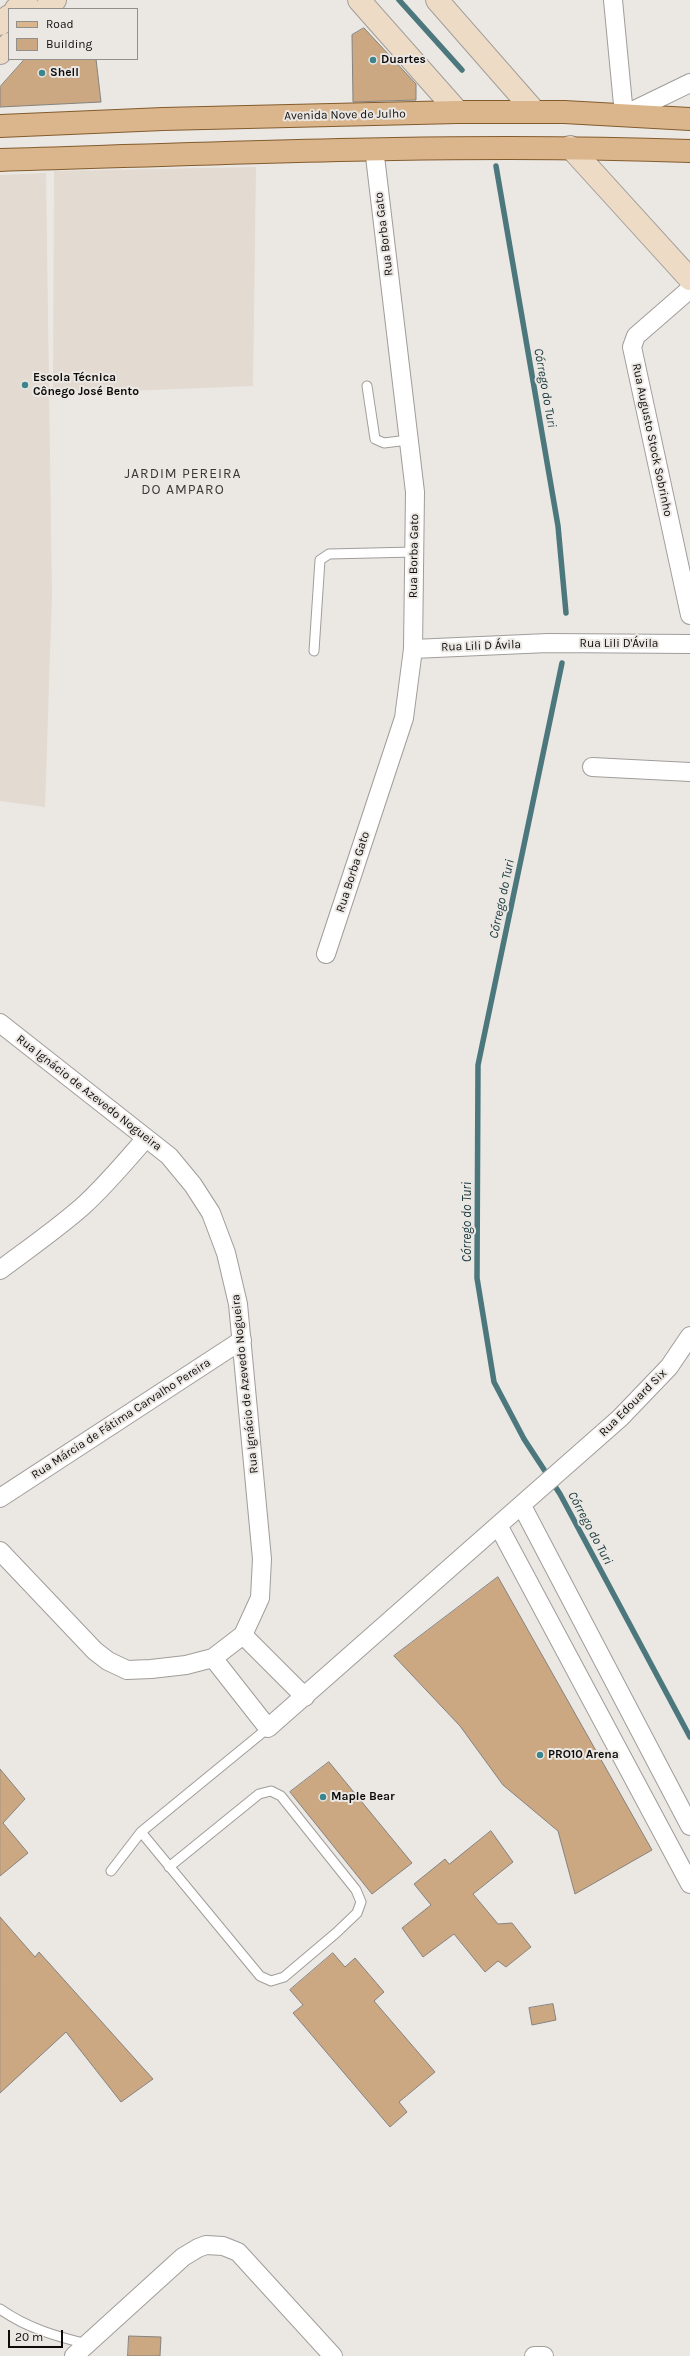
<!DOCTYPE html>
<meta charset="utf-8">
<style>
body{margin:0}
#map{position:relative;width:690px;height:2356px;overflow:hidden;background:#ebe8e4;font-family:Karla,sans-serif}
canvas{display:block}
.legend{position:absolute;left:8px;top:8px;width:130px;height:52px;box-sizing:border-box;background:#ebe8e4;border:1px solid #92908d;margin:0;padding:5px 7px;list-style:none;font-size:12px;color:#0d0c0b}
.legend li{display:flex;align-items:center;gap:8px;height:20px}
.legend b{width:20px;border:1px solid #92908d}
.scale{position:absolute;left:8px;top:2330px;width:55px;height:18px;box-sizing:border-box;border:2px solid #0d0c0b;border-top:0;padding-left:5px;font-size:12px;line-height:14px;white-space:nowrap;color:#0d0c0b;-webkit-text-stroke:3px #ebe8e4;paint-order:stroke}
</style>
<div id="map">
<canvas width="690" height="2356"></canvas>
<ul class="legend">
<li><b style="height:5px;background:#dbb68c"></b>Road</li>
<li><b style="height:11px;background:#cba782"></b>Building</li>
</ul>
<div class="scale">20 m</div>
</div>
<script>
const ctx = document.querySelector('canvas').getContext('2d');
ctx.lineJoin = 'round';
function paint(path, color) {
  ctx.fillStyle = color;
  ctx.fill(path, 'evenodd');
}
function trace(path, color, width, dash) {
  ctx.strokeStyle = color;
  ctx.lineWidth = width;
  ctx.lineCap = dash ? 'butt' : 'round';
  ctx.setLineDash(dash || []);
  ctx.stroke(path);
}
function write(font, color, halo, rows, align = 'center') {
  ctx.font = font + ' Karla,sans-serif';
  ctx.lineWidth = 4;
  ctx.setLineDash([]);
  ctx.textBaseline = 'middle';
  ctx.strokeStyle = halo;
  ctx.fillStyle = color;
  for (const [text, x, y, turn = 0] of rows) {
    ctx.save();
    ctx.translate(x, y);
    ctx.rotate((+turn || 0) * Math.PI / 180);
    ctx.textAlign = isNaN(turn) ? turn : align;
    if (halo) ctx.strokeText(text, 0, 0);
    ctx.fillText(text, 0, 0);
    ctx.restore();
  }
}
paint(new Path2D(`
 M256 167 253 386 53 394 54 171Z
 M46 173 52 595 45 807 0 801V175Z`), '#e3dad1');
trace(new Path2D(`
 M399 0 462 70
 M496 166 558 526 566 613
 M562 663 478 1065 477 1278 494 1382 524 1439 560 1494 690 1737`), '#4c787d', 5.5);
const building = new Path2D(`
 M364 28 416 84V100L353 102 352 35Z
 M25 59H96L101 102 0 107V87Z
 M498 1577 652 1850 575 1894 558 1831 503 1785 460 1726 394 1656Z
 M329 1762 412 1863 372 1894 290 1792Z
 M0 1769 25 1799 3 1823 28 1853 0 1876Z
 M491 1831 513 1862 473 1894 498 1924 512 1923 531 1947 506 1967 498 1961 485 1972 454 1934 423 1957 402 1928 431 1905 414 1884 445 1859 449 1864Z
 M0 1917 35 1957 39 1952 153 2079 121 2102 66 2032 0 2093Z
 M333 1953 345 1967 355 1958 384 1992 374 2001 435 2072 399 2102 407 2112 390 2127 293 2013 303 2005 290 1990Z
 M553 2004 556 2020 532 2025 529 2008Z
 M129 2336 161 2337 160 2356H128Z`);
paint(building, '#cba782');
trace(building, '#85827f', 1);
const service = new Path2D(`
 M367 386 375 439 384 443 408 440
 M314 651 320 560 329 554 414 552
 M141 1832 260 1976 271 1981 284 1977 336 1933 357 1913 361 1902 356 1890 281 1796 271 1791 259 1794 169 1867
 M111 1871 141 1832 268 1728
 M0 2309C27 2328 55 2336 87 2344`);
const minor = new Path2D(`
 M613 0 624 115 690 83
 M690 289 636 336 632 347 690 615
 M413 649 548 643 690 644
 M592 767 690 772
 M326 954 404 718 413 649 415 492 374 148
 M0 1023 169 1156 193 1185 211 1213 226 1253 238 1304 262 1559 260 1598 243 1635 213 1658 186 1665 151 1669 127 1670 108 1661 95 1651 0 1551
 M0 1270C28 1249 57 1229 83 1206 106 1185 126 1161 146 1138
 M0 1498 242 1340
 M522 1506 690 1826
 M499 1527 690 1884
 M243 1635 305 1697
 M213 1658 268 1728 620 1418 669 1367 690 1336
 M74 2356 183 2257 198 2248 206 2245 223 2246 238 2252 333 2356
 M534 2356H544`);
const secondary = new Path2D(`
 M359 0 458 112
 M437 0 535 112
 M16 9 26 0
 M45 9 55 0
 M0 24 9 16
 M0 53 9 44
 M570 147 690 279`);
const primary = new Path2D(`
 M0 126 163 119 458 112H564L690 119
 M0 160C230 153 460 143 690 151`);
trace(service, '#a09d9a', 11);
trace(minor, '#a09d9a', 20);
trace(secondary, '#a09d9a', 24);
trace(primary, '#835b2d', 24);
trace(service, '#fff', 9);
trace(minor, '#fff', 18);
trace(secondary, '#eddbc5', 22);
trace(primary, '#dbb68c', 22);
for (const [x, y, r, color] of [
 [373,60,4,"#3d858d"],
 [42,73,4,"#3d858d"],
 [25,385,4,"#3d858d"],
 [540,1755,4,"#3d858d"],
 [323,1797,4,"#3d858d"]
]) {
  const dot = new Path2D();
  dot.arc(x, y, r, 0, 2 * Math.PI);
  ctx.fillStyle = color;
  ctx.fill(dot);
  trace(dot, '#ebe8e4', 1.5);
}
write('bold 12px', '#0d0c0b', '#ebe8e4', [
 ["Duartes",381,60],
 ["Shell",50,73],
 ["Escola Técnica",33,378],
 ["Cônego José Bento",33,392],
 ["PRO10 Arena",548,1755],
 ["Maple Bear",331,1797]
], 'left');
write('12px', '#0d0c0b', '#ebe8e4', [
 ["Avenida Nove de Julho",345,115,-1],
 ["Rua Borba Gato",384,234,-97],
 ["Rua Augusto Stock Sobrinho",652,440,78],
 ["Rua Borba Gato",414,556,-89],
 ["Rua Lili D'Ávila",619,644],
 ["Rua Lili D Ávila",481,646,-2],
 ["Rua Borba Gato",353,872,-72],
 ["Rua Ignácio de Azevedo Nogueira",89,1093,38],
 ["Rua Ignácio de Azevedo Nogueira",245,1384,-96],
 ["Rua Edouard Six",633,1403,-45],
 ["Rua Márcia de Fátima Carvalho Pereira",121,1419,-33]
]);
write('italic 13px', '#17373b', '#ebe8e4', [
 ["Córrego do Turi",545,388,80],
 ["Córrego do Turi",502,899,-78],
 ["Córrego do Turi",467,1222,-90],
 ["Córrego do Turi",590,1528,62]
]);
ctx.letterSpacing = '1px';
write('14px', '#3b3836', '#ebe8e4', [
 ["JARDIM PEREIRA",183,474],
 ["DO AMPARO",183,490]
]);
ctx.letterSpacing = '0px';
</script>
